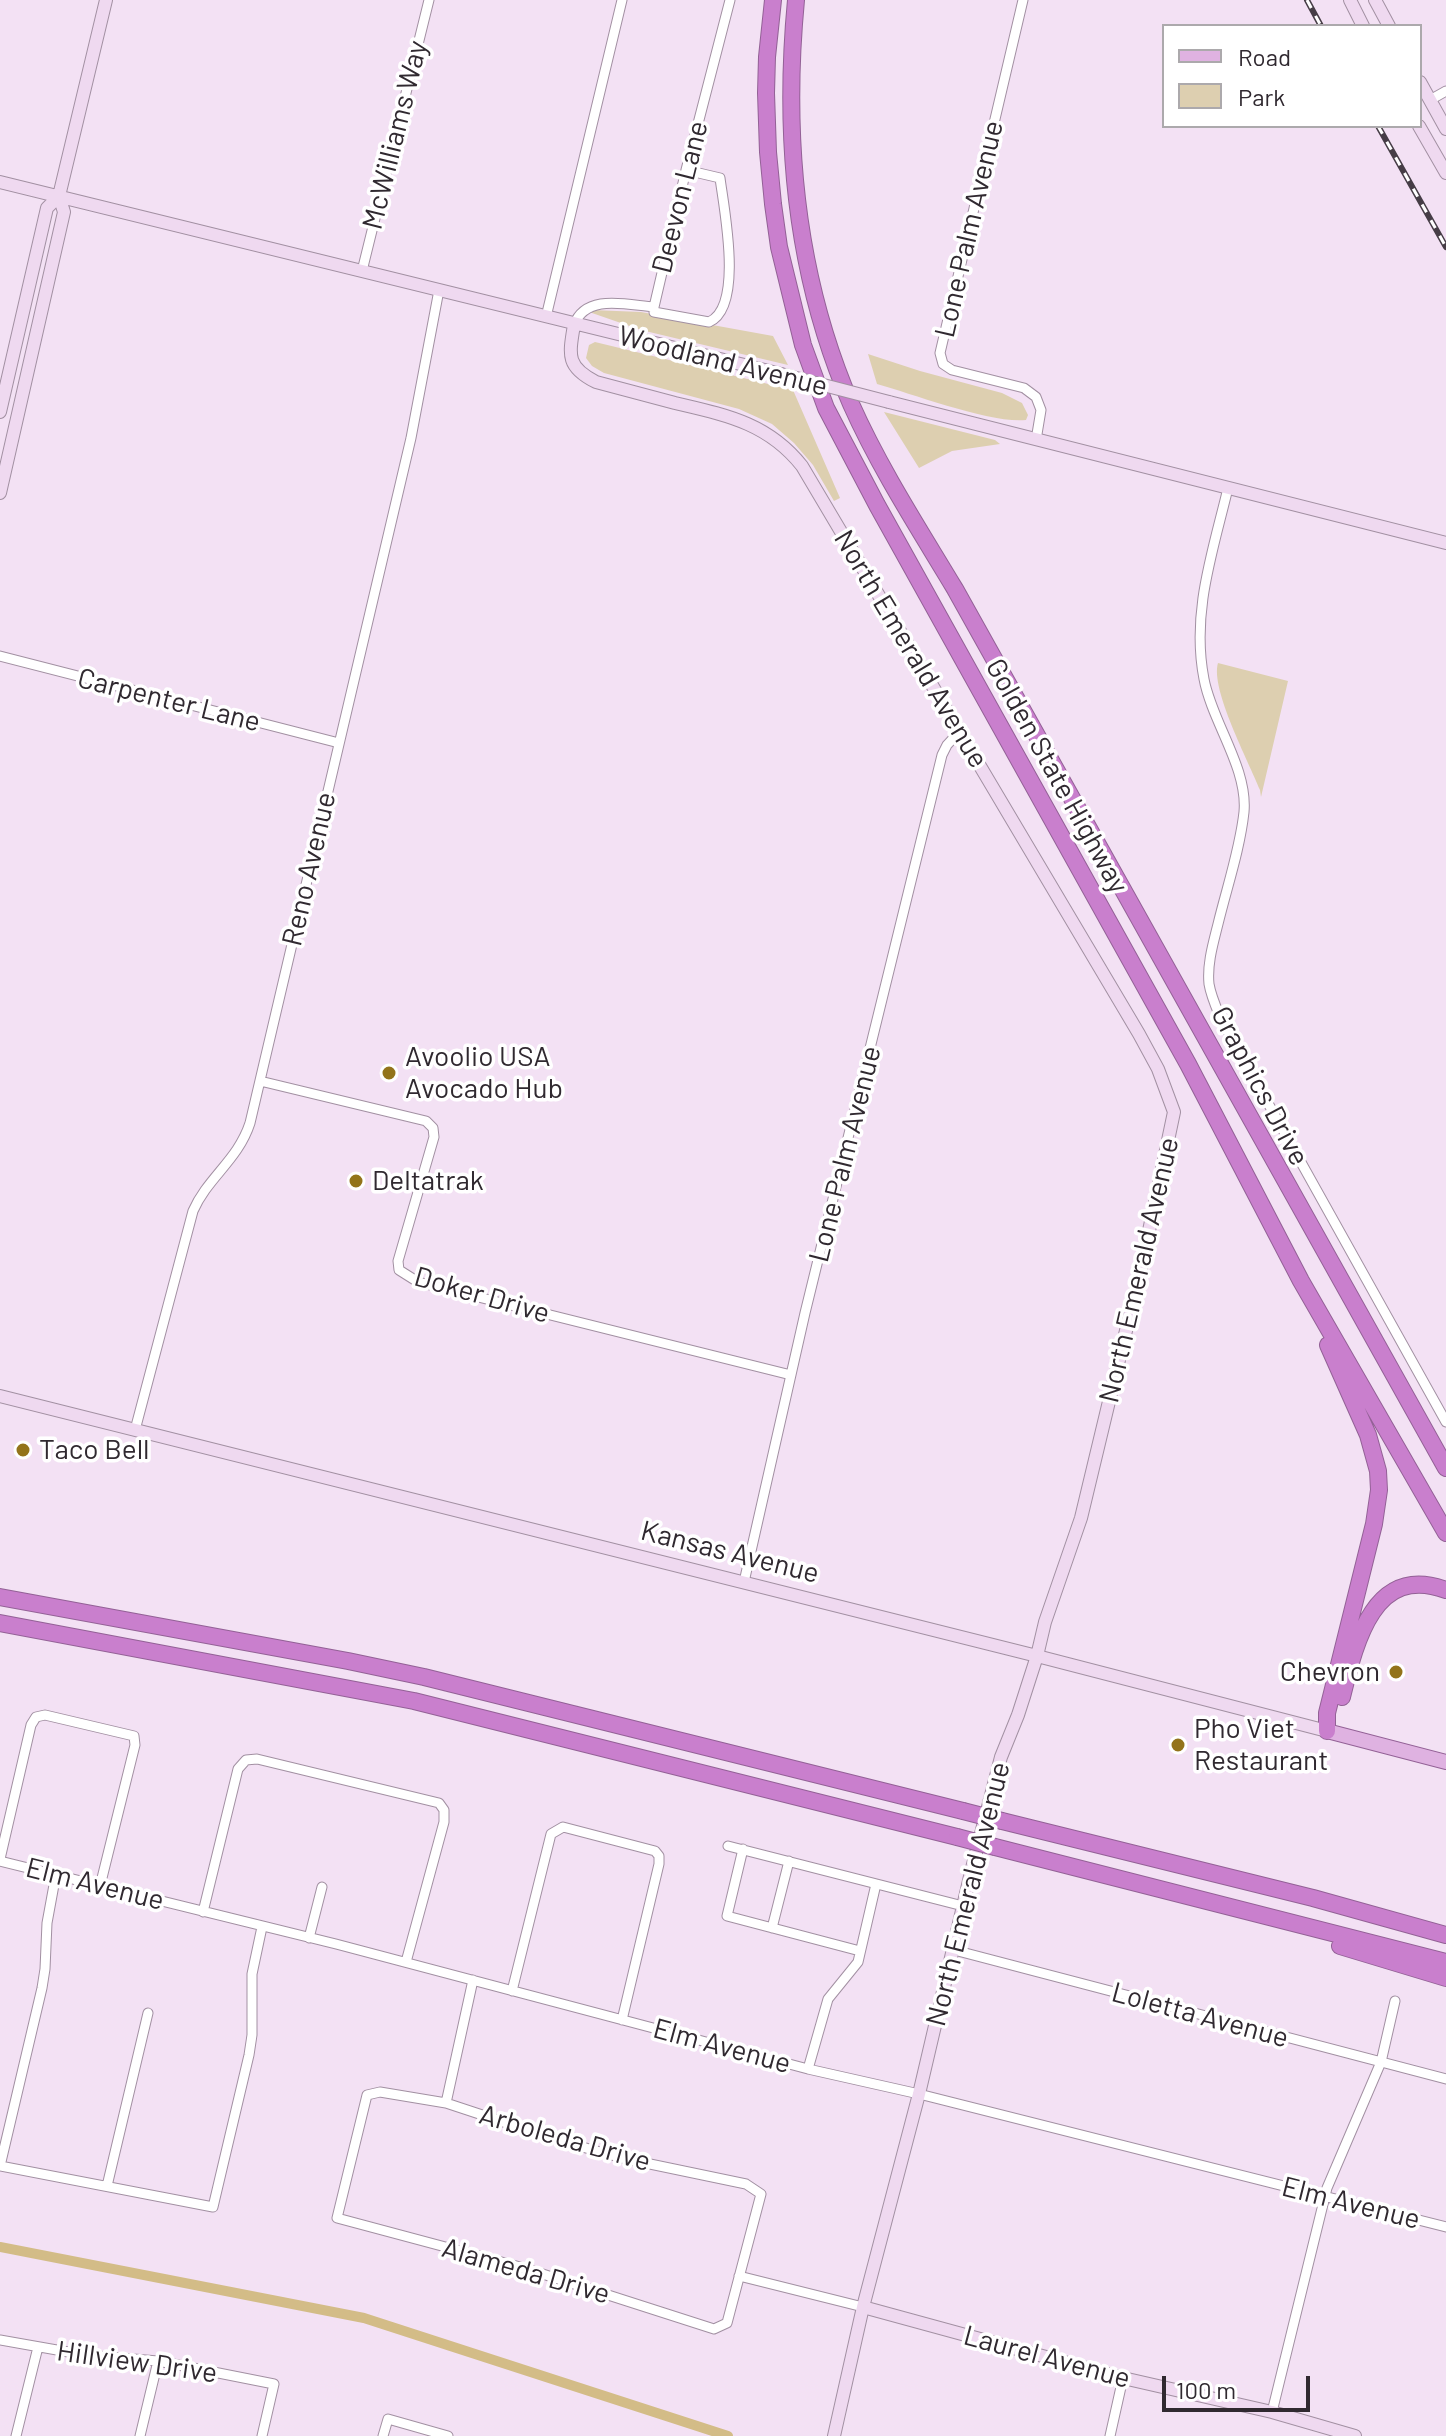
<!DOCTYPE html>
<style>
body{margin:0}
#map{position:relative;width:1446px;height:2436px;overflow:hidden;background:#f3e1f4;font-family:Barlow,sans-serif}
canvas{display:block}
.legend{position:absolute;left:1162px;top:24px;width:260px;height:104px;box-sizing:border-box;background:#fff;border:2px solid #aca9ac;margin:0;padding:10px 14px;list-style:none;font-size:24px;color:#302930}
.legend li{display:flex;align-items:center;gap:16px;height:40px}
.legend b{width:40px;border:2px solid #aca9ac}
.scale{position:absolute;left:1162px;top:2376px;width:148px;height:36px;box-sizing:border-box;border:4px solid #302930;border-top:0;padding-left:10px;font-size:24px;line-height:28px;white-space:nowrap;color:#302930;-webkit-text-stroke:6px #fff;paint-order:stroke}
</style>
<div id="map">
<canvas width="1446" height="2436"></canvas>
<ul class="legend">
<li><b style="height:10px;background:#dfb2e1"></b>Road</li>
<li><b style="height:22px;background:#ddcfb0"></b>Park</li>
</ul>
<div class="scale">100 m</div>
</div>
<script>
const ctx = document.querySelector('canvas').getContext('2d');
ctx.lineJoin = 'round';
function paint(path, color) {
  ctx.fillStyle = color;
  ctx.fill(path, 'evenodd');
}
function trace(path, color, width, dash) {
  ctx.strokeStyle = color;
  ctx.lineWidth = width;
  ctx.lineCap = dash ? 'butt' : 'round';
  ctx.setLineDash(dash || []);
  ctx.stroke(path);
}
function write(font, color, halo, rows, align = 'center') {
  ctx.font = font + ' Barlow,sans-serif';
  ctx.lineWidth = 7;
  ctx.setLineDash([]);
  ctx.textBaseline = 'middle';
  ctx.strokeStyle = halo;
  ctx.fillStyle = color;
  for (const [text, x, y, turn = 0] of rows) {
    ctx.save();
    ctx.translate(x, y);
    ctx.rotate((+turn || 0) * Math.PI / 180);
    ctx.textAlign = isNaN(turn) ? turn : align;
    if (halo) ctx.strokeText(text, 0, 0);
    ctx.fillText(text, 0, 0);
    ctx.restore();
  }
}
paint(new Path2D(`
 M592 310 641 312 773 336 788 365 641 330 592 313Z
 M595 342 793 390 840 498 834 501 813 465 794 443 772 424 739 409 604 373 592 366 586 358 589 345Z
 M868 354 920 371 1002 393 1022 403 1028 415 1026 420C992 424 913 394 877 384Z
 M884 412 995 440 1000 444 952 451 919 468Z
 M1218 663 1288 681 1261 797 1260 790C1249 762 1210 689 1218 663Z`), '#ddcfb0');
trace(new Path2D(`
 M0 2247 364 2318 728 2436`), '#d3bc87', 10);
const street = new Path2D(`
 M1023 0 940 353 943 364 952 370 1024 388 1036 397 1041 410 1036 440
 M1430 100 1446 91
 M686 170 720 178C724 209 744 307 709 322L654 312V307L686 170 730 0
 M362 271 429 0
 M546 317 622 0
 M574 325C586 293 627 305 654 307
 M1228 488C1213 551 1191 613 1204 679 1212 722 1248 768 1244 812 1240 849 1227 887 1218 924 1213 944 1207 964 1209 984 1211 996 1216 1007 1221 1019L1446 1422
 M0 656 339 743
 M260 1081 426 1121 433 1128 434 1137 398 1261 399 1270 418 1282 791 1375
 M135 1430 193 1211C208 1177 238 1160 250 1123L411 438 439 290
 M744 1582 805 1313 942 755 947 745 960 731
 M728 1846 963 1906
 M743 1849 727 1916 860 1951
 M0 1859 31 1725 36 1717 45 1715 134 1736 135 1745 100 1886
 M0 1861 336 1944 808 2069 919 2094 1446 2227
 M56 1874 47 1923 45 1969 42 1988 0 2166 213 2207 249 2055 252 2035V1974L262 1927
 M203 1912 238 1769 246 1760 257 1759 439 1803 444 1810V1822L406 1962
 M772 1928 789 1861
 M309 1938 322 1887
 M954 1950 1446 2079
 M512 1991 551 1834 563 1827 655 1851 659 1856V1864L622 2020
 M808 2069 828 1999 858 1962 876 1884
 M380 2092 446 2103 564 2142 626 2159 746 2184 761 2194 727 2323 714 2329 524 2268 337 2218 367 2095Z
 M446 2103 473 1980
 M107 2186 148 2013
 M739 2276 863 2307
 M0 2340 85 2355 158 2361 274 2384 262 2436
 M1272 2412 1327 2188 1381 2062 1395 2001
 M16 2436 38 2347
 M140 2436 158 2361
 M383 2436 388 2419 448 2436
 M1110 2436 1123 2378`);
const secondary = new Path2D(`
 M1350 0 1363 26
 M1375 0 1389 26
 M1420 82 1446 129
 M1419 126 1446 173
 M0 182 781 374
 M574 325C569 355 566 367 596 382 622 389 649 396 675 403 726 415 768 423 802 466L1139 1034 1158 1069 1174 1112 1142 1264 1081 1518 1045 1622 1037 1656 1018 1715 1001 1757 971 1872 919 2094 863 2307 834 2436
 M889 402 1446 543
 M0 412 47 208 59 196 106 0
 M0 493 64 212 59 196
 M0 1396 1037 1656 1327 1731
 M863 2307 1123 2378 1272 2412 1355 2436`);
const primary = new Path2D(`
 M1327 1731 1446 1762`);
const highway = new Path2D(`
 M773 0 767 57 766 93 768 152 773 204 779 247 803 345 826 408 877 505 1188 1064 1301 1281 1446 1533
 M796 0C783 137 796 277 851 404 880 469 919 529 955 589L1446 1468
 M0 1597 348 1661 424 1677 963 1811
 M0 1623 414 1701 957 1837
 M1342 1697C1355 1644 1373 1563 1446 1590
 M1327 1731V1713L1374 1524 1379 1490 1378 1471 1368 1435 1328 1345
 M1002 1821 1313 1898 1446 1935
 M995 1847 1446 1962
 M1340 1946 1446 1978`);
trace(street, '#a290a2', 11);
trace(secondary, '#a290a2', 14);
trace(primary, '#936196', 16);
trace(highway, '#936196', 18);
trace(street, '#fff', 9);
trace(secondary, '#efd9f0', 12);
trace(primary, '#dfb2e1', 14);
trace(highway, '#c97fcd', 16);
const rail = new Path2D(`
 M1307 0 1321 26
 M1378 126 1446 247`);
trace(rail, '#463d46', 6);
trace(rail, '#fff', 3, [9]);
const secondaryBridge = new Path2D(`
 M781 374 889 402`);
const highwayBridge = new Path2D(`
 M963 1811 1002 1821
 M957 1837 995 1847`);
trace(secondaryBridge, '#a290a2', 14, []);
trace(highwayBridge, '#936196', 18, []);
trace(secondaryBridge, '#efd9f0', 12);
trace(highwayBridge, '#c97fcd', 16);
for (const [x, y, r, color] of [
 [389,1073,8,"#93731a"],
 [356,1181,8,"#93731a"],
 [23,1450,8,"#93731a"],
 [1396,1672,8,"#93731a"],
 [1178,1745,8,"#93731a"]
]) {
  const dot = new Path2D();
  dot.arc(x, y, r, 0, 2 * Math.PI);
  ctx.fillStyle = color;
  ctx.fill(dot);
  trace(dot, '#fff', 3);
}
write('28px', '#302930', '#fff', [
 ["McWilliams Way",395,135,-76],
 ["Deevon Lane",680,197,-76],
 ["Lone Palm Avenue",969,229,-77],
 ["Woodland Avenue",723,361,14],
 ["North Emerald Avenue",911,649,59],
 ["Carpenter Lane",169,700,14],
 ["Golden State Highway",1057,776,61],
 ["Reno Avenue",309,869,-77],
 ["Graphics Drive",1260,1086,62],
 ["Lone Palm Avenue",845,1154,-76],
 ["North Emerald Avenue",1139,1270,-77],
 ["Doker Drive",482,1295,16],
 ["Kansas Avenue",730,1552,14],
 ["Elm Avenue",95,1884,14],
 ["North Emerald Avenue",968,1894,-76],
 ["Loletta Avenue",1200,2015,15],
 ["Elm Avenue",722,2046,15],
 ["Arboleda Drive",565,2138,16],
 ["Elm Avenue",1351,2203,14],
 ["Alameda Drive",526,2271,16],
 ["Laurel Avenue",1047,2357,15],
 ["Hillview Drive",137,2362,8]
]);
write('28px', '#302930', '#fff', [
 ["Avoolio USA",405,1057],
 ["Avocado Hub",405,1089],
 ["Deltatrak",372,1181],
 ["Taco Bell",39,1450],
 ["Chevron",1380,1672,"right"],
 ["Pho Viet",1194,1729],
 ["Restaurant",1194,1761]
], 'left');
</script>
